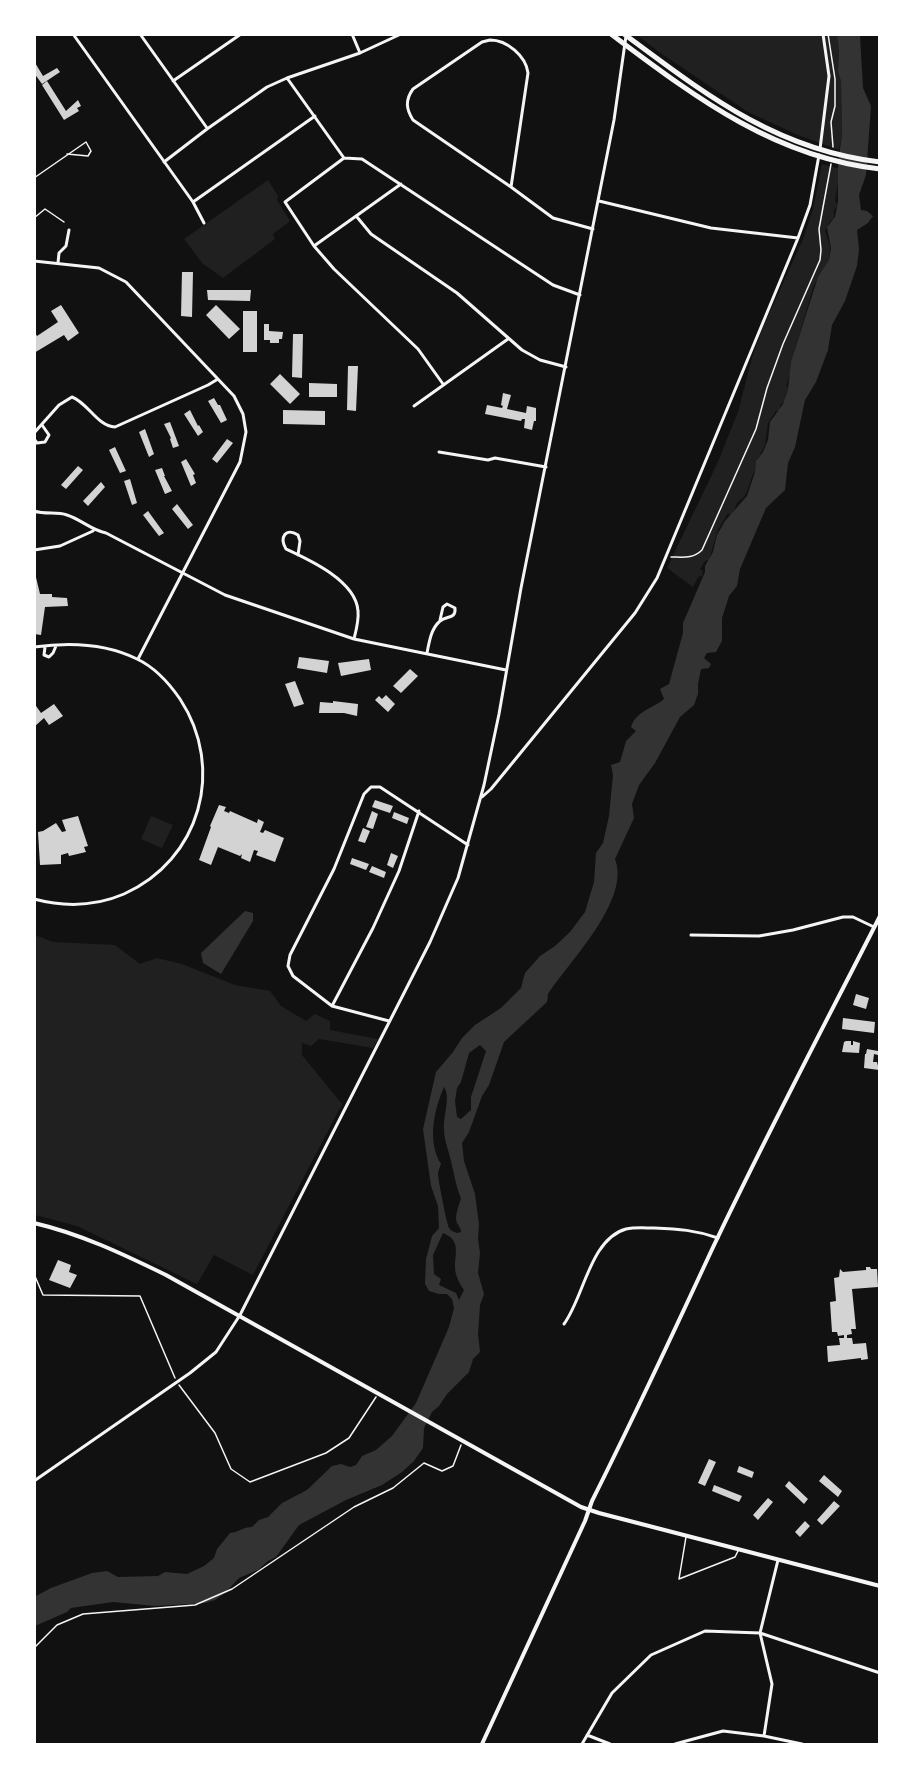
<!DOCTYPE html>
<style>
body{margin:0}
#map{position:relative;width:914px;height:1779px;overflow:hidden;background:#111;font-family:"DM Sans",sans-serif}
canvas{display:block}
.frame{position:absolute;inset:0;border:36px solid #fff;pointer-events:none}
</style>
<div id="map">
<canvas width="914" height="1779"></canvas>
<div class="frame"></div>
</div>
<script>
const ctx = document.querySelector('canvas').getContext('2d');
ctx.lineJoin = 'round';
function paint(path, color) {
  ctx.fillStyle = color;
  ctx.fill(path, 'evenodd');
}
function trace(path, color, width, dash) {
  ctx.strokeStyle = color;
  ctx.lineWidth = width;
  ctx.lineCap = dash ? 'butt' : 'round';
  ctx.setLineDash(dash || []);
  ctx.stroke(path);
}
paint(new Path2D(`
 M637 35H837L839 51 838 72 841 81 842 133 839 150 798 135 748 112 659 52Z
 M822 164 840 169 835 201 838 205 834 210V220L830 221 825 231 830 246 829 260 831 261 814 285 791 363 790 374 786 386 787 387 789 385 785 396 786 399 780 406V410L776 411 768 423 765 445 756 462 755 471C750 478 750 487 745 495 744 498 740 500 738 502 734 507 736 511 730 515L728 513 718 530 709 560 705 561 700 569 703 571 702 576 698 577 693 587 667 568 717 464 738 412 752 358 763 327 803 239 813 209Z
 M268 180 278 196 277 200 290 221 273 234 275 239 223 278 203 264 184 239Z
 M151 816 173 825 162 848 141 839Z
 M35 935 53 942 115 945 140 964 157 958 182 964 235 985 270 991 281 1006 306 1021 315 1014 330 1021V1030L378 1039 373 1048 319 1039 311 1046 302 1043V1055L342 1104 253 1275 214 1255 197 1284 77 1226 35 1215Z`), '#202020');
paint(new Path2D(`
 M837 35H860L863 88 871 106 866 175 859 195 861 210 867 211 873 216 868 223 857 230 859 249 857 266 845 301 832 325 828 350 816 382 805 400 795 447 788 463 785 490 766 508 740 569 737 586 729 596 722 618V641L716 652 707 653 704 658 711 664 709 668 701 669 698 684V694L694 705 680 717 655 763 639 785 632 804 634 818 615 859C631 900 569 962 548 994L547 1002 504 1042 489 1085 482 1096 469 1132 462 1143 464 1161 475 1194 479 1224 478 1239 480 1253 478 1273 484 1294 480 1305 478 1334 480 1352 473 1359 469 1372 447 1394 439 1406 432 1412 424 1428 423 1448 414 1461 402 1472 382 1485 346 1500 299 1525 276 1557 268 1561 258 1570 239 1578 225 1593 215 1600 205 1603 155 1606 113 1602 71 1608 67 1612 35 1626 34 1597 51 1588 92 1573 107 1571 118 1577 158 1576 165 1572 187 1574 204 1566 214 1558 217 1549 230 1533C239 1532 243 1527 252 1527L259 1520 268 1517 282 1503 307 1490 332 1466 341 1464 350 1467 356 1465 362 1456 376 1450 392 1436 416 1403 449 1327 454 1308 452 1299 447 1294H439L429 1291 425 1284 426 1259 432 1236 439 1228 438 1206 431 1186 423 1129 436 1072 453 1052 462 1038 475 1025 501 1008 521 988 525 973 540 956 555 946 570 932 585 912 594 882 596 853 603 843 609 816 613 775 611 765 620 762 626 741 636 731 631 727C636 711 652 709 664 699L660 689 669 684 683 633V623L705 572V566L713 552 717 535 725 521 747 496 755 472 756 461 763 452 768 440 770 422 783 404 788 389 791 362 818 277 829 260 831 248 827 227 835 217 838 202V165L842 133 841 81 838 72 839 51ZM480 1045 486 1051 471 1097V1110L461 1119 457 1117 455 1101 457 1088 461 1082 469 1053ZM444 1087C451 1097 443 1116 444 1129 444 1142 450 1153 452 1166 455 1177 456 1187 461 1198 459 1206 454 1216 457 1223 459 1226 461 1229 461 1232L457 1233C454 1232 451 1231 449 1228 447 1225 438 1179 438 1174 438 1171 440 1167 441 1164 427 1142 434 1109 444 1087ZM443 1233C461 1240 455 1253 455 1267 455 1276 460 1284 464 1290L459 1300 456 1293 439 1285 441 1279 434 1274 433 1255Z
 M245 911 253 913V921L221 974 203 963 201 953Z`), '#333');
paint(new Path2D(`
 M34 61 43 76 57 68 60 72 42 84 34 73Z
 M47 81 66 111 78 100 81 106 77 108 79 111 64 120 42 85Z
 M182 272H193L192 317 181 316Z
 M207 290H251L250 301 208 300Z
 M61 305 79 333 68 341 64 335 34 353V331L37 336 58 322 51 311Z
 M216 305 240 329 229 339 206 315Z
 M243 311H257V352H243Z
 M264 324H269V331L283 332 282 339H279V343H270V340H264Z
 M293 334H303L302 378 292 377Z
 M348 366H358L356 411 347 410Z
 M280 374 300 394 290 404 270 384Z
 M309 383 337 384V397H309Z
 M503 393 511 395 507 409 526 413 527 406 536 408V421H534L532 430 524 428 525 419H522L521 421 485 414 487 405 502 408 503 406 501 405Z
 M214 398 218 405H220L227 420 221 423 208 401Z
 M190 410 198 426 199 425 203 432 198 436 184 414Z
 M283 410 325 411V425L283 424Z
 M170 422 179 446 173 448 170 439 171 438 164 424Z
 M145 429 154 454 149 457 139 432Z
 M227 439 233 443 217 463 212 459Z
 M115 447 126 471 120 473 109 450Z
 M186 459 195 474 193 475 196 483 191 486 181 462Z
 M78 466 83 470 66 489 61 485Z
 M162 468 165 476H164L172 491 165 494 155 470Z
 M130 479 137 503 132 505 124 481Z
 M101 482 105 487 88 506 83 501Z
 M177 504 193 525 188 529 172 509Z
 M148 511 164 533 159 536 143 515Z
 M34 569 40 594H52V597L67 598 68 606 45 607 41 635 34 634Z
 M299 657 329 661 327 673 297 668Z
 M369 659 371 670 341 676 338 663Z
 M410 669 418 676 401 693 393 686Z
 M295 681 304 704 294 707 285 684Z
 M386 695 395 704 388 712 375 700 379 696 382 699Z
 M333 701 358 704 357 716 344 713H319L320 702 333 703Z
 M34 703 41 713 54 704 63 716 49 725 44 718 34 727Z
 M375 800 393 806 390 813 372 807Z
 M219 805 226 807 224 811 229 813 230 811 257 823 258 819 264 822 260 832 263 833 265 830 284 838 275 862 256 855 258 851 254 850 250 862 241 858 242 854 240 856 218 847 211 865 199 860 211 827 210 826Z
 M372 811 378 814 373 829 366 827Z
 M394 812 409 818 407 824 392 818Z
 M78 816 88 846 84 847 86 852 69 856 68 853 61 855V864L40 865 38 832 43 831 56 823 62 832 66 831 62 820Z
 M363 828 370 831 365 843 358 841Z
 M391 853 398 856 393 868 387 865Z
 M352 858 369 864 366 870 350 864Z
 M372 866 386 872 384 878 369 872Z
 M856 994 869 998 866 1009 853 1005Z
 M843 1018 875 1022 874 1033 842 1029Z
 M846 1041H851V1045H853V1041L860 1043 859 1053 842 1052 844 1042Z
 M867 1049 878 1051V1055L874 1054 873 1062H877L879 1070 864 1068 865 1054H866Z
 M58 1260 71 1265 69 1272 77 1275 70 1288 49 1280Z
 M866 1267H870L871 1269H877L878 1287 852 1289 856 1329H851L852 1334 847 1335V1338H852L853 1344 866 1343 868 1359 861 1360V1358L828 1362 827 1346 840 1345 839 1338H844V1335L838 1336 837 1332H832L830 1302 836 1301 834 1278 839 1277 840 1269 843 1272 866 1270Z
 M709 1459 716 1462 705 1486 698 1483Z
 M739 1466 754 1472 752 1478 737 1472Z
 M824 1475 842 1491 838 1497 819 1481Z
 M789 1481 808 1499 804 1504 785 1486Z
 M714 1485 742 1496 739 1502 712 1491Z
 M768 1498 773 1502 758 1520 753 1515Z
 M834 1501 840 1506 822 1525 817 1520Z
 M805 1521 810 1526 800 1537 795 1532Z`), '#d3d3d3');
trace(new Path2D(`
 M828 34 835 79V106L831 122 833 147
 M671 557C683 557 693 559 702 550L756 429 767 388 783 344 820 260 821 250 819 229 831 164
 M34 1274 43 1295 140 1296 175 1378
 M179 1385 215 1433 231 1469 250 1482 326 1453 349 1438 376 1397
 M34 1648 57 1625 83 1614 195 1605 232 1589 354 1507 393 1488 424 1463 442 1471 453 1466 461 1445`), '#f5f5f5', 1.5);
trace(new Path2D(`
 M34 178 86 142 91 151 88 156 67 154
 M34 218 45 209 64 222
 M686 1537 679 1579 735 1557 738 1551`), '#f5f5f5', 1.5);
trace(new Path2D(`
 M73 34 193 202 204 223
 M140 34 207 128
 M352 34 360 53
 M490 40C507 40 526 56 528 73L511 187 413 120C406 109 405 100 413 89L482 42Z
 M287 78 344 158
 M173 81 241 34
 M820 149 829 76 823 34
 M164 162 207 129 267 87 287 78 360 53 401 34
 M511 187 553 218 593 229
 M599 201 711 228 798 238
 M193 202 315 116
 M357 217 371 234 457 293 522 350 540 360 566 367
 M314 246 401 184
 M34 261 99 268 126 282 234 396 243 414 246 432 240 462 138 659
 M58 263 59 253 66 246 69 230
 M443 384 418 349 334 269 314 246 285 202 344 158 362 159 553 285 580 295
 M414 406 508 339
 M34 433 59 405 72 397C88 403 97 426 115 427L208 385 218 379
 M34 439 37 443 45 442 49 435 42 425
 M439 452 488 460 495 458 546 467
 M34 511C46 515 57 511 67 515 82 520 91 530 106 533L225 595 354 639 506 670
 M34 550 60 546 93 531
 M298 555 300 541 298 535C286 527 279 537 286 549 310 560 356 581 358 611 359 620 356 631 354 639
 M34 647C70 642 105 643 137 659 154 667 169 683 180 699 226 769 200 860 124 894 96 906 64 907 34 899
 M45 647 44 655 49 657 53 653 56 646
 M427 653C429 643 431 629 439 622 446 615 456 620 455 608L447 604 443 607 440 620
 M482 797 491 789 635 613 657 578 798 238 810 205 819 155
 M691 935 759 936 793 930 843 917H853L874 927
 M332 1006 373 928 399 871 419 811
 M389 1021 332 1006 293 976 288 966 290 955 334 869 364 794 371 787H380L468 845
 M564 1324C584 1297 590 1239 626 1229 635 1227 645 1228 654 1228 679 1229 695 1230 718 1238
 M34 1481 190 1373 216 1352 240 1315 430 942 458 878 484 785 499 714 521 588 614 120 626 36
 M587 1735 610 1744
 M764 1736 772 1684 760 1633 778 1560
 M582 1744 612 1693 651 1655 705 1631 760 1633 880 1673
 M675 1744 723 1731 764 1736 802 1744`), '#f5f5f5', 3);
trace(new Path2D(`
 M482 1744 585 1521 592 1501C632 1421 670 1340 708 1258 762 1143 822 1030 880 916`), '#f5f5f5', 4);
trace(new Path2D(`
 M34 1223C81 1234 123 1254 166 1275L581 1507 599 1513 880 1586`), '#f5f5f5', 4);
trace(new Path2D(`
 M611 34C694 96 773 157 880 169
 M624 34C705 94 776 150 880 162`), '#f5f5f5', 5);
</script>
